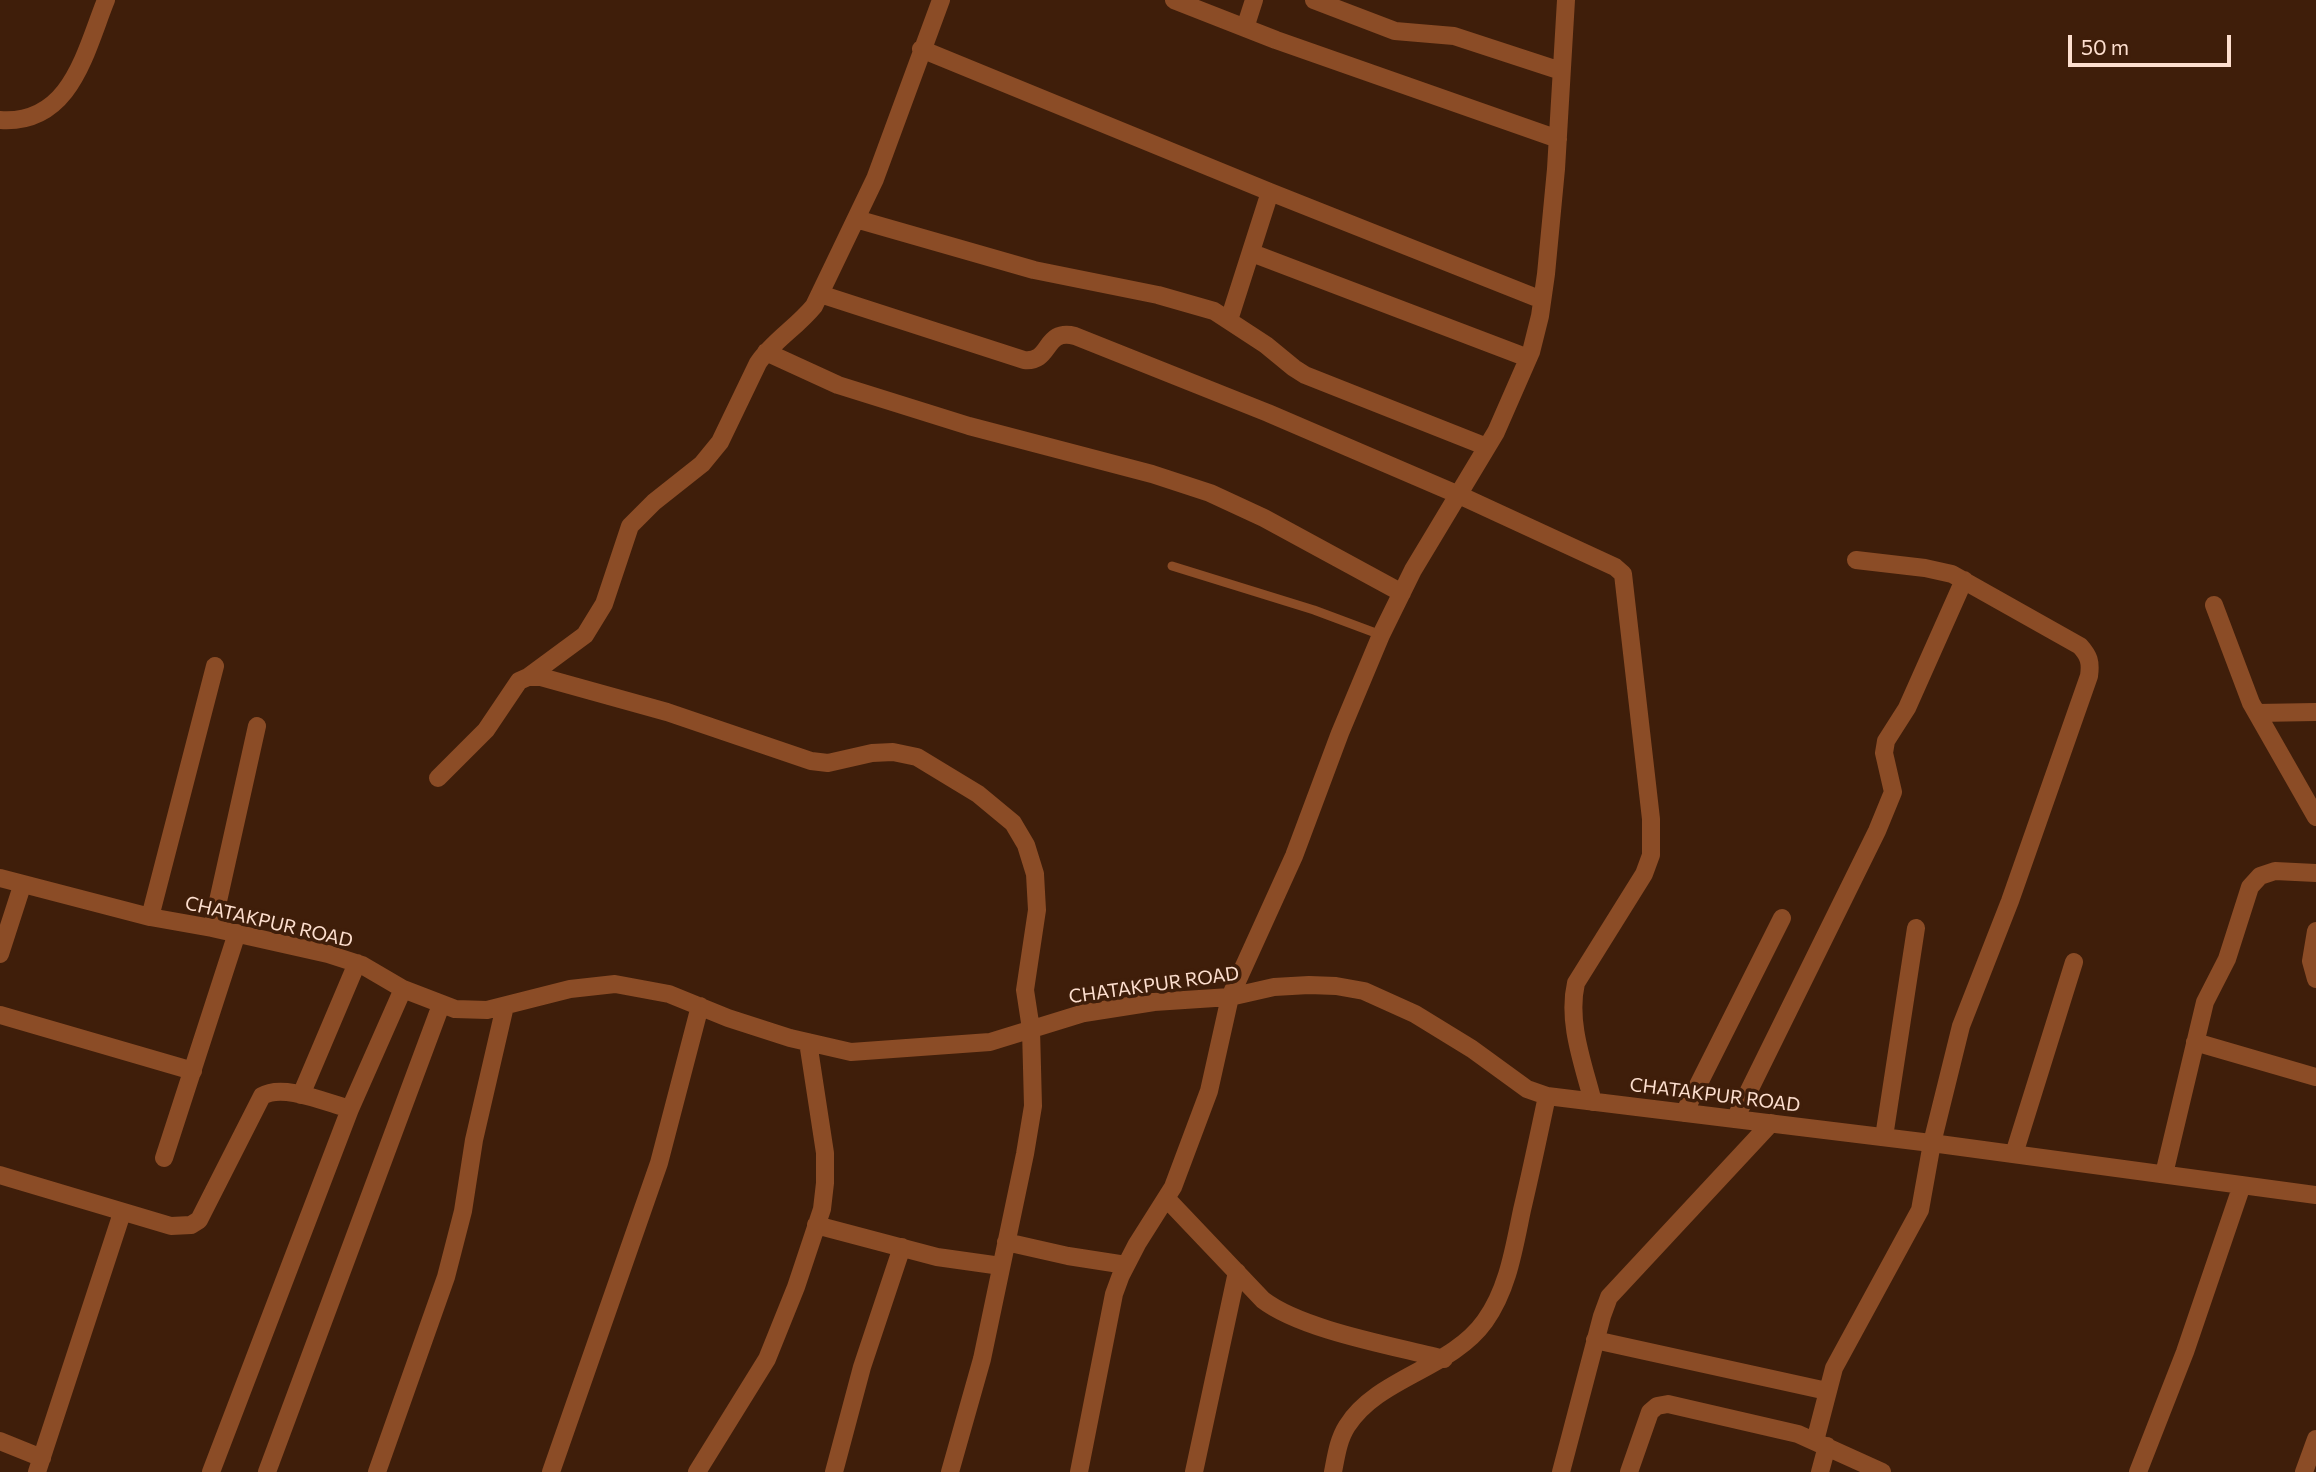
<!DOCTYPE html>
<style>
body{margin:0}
#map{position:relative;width:2316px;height:1472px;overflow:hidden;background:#3f1e0a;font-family:Commissioner,sans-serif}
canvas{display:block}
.scale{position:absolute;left:2068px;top:35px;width:163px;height:32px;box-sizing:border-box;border:4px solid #fddfcf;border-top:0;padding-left:9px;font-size:21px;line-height:24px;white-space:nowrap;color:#fddfcf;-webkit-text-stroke:5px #3f1e0a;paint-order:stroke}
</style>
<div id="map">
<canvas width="2316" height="1472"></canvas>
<div class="scale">50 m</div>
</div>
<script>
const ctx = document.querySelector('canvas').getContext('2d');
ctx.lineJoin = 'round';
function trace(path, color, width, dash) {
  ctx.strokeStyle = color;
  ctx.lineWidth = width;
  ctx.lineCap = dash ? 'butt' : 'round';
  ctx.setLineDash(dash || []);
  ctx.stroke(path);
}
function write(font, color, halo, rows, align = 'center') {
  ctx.font = font + ' Commissioner,sans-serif';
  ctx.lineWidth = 7;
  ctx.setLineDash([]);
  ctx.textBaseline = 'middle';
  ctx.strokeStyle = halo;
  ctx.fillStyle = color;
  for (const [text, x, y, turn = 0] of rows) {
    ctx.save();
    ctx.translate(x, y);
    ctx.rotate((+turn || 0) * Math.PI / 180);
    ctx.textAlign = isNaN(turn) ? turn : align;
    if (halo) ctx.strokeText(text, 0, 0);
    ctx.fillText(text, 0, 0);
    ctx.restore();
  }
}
trace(new Path2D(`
 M1172 566 1314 610 1381 635`), '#8b4c26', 9);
trace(new Path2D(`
 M1174 0 1276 40 1558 139
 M1314 0 1395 31 1454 36 1561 71
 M1245 28 1254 0
 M921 49 1270 192 1542 300
 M0 120C71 125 85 52 106 0
 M856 219 1034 270 1158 295 1214 311 1266 345 1294 368 1305 375 1487 447
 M1252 253 1528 358
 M820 294 1024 360C1052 363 1043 328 1075 336L1268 413 1459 495 1615 567 1623 574 1651 819V855L1644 874 1576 983C1567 1022 1583 1063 1593 1102
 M1229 320 1270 192
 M766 352 838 385 969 426 1152 474 1210 493 1264 518 1402 593
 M2214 605 2251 703 2316 817
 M528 677 585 635 604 604 630 526 654 502 702 464 720 442 758 363C773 341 797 327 814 306L875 179 941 0
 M2257 713 2316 712
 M438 778 486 730 519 681 528 677H541L667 712 811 761 828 763 872 753 893 752 917 757 978 794 1013 823 1026 845 1035 874 1037 910 1025 990 1031 1029 1033 1106 1025 1154 982 1359 950 1472
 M0 878 150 917 212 928 328 954 362 965 403 989 455 1009 487 1010 570 989 615 984 669 994 728 1018 790 1038 851 1052 990 1042 1084 1013 1154 1002 1230 997 1274 987 1309 985 1336 986 1364 991 1415 1014 1472 1049 1527 1089 1547 1096 1939 1144 2316 1195
 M150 917 215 666
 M212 928 257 726
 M2316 931 2311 961 2316 979
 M0 954 22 886
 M0 1015 193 1071
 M2195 1042 2316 1077
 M301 1095 357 963
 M1684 1113 1782 918
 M1735 1119 1877 831 1893 792 1884 753 1886 741 1907 708 1964 580
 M1884 1137 1916 928
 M2014 1154 2074 962
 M164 1158 237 933
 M2164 1174 2205 1002 2227 959 2250 887 2260 876 2275 871 2316 873
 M0 1175 171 1226 191 1225 199 1220 262 1096C283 1083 327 1103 350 1109
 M1166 1198 1263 1300C1302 1330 1394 1346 1444 1359
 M816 1225 937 1257 1001 1266
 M1006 1242 1068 1256 1126 1265
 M1595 1340 1827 1391
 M0 1441 42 1458
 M1815 1441 1834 1368 1920 1210 1932 1143 1961 1026 2010 901 2089 676C2091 662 2089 656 2080 646L1952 574 1925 568 1856 560
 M37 1472 122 1213
 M211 1472 350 1109 403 989
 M267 1472 441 1005
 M377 1472 446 1277 463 1211 474 1140 505 1006
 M551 1472 659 1163 700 1006
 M697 1472 767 1359 796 1287 822 1209 825 1183V1153L808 1042
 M834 1472 862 1367 902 1247
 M1079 1472 1114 1294 1121 1275 1137 1244 1173 1187 1209 1091 1230 997 1294 856 1340 733 1381 635 1413 570 1496 432 1531 352 1540 316 1546 274 1556 169 1566 0
 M1194 1472 1237 1272
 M1333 1472C1336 1457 1338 1440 1347 1426 1378 1377 1451 1369 1485 1321 1508 1289 1514 1248 1522 1210 1531 1172 1539 1134 1547 1096
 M1561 1472 1602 1316 1609 1297 1771 1123
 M1629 1472 1650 1412 1657 1406 1668 1404 1798 1434 1882 1472
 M1820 1472 1827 1446
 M2138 1472 2185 1352 2242 1185
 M2304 1472 2316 1439`), '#8b4c26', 18);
write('19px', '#fddfcf', '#3f1e0a', [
 ["CHATAKPUR ROAD",269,922,13],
 ["CHATAKPUR ROAD",1154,985,-8],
 ["CHATAKPUR ROAD",1715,1095,7]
]);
</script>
